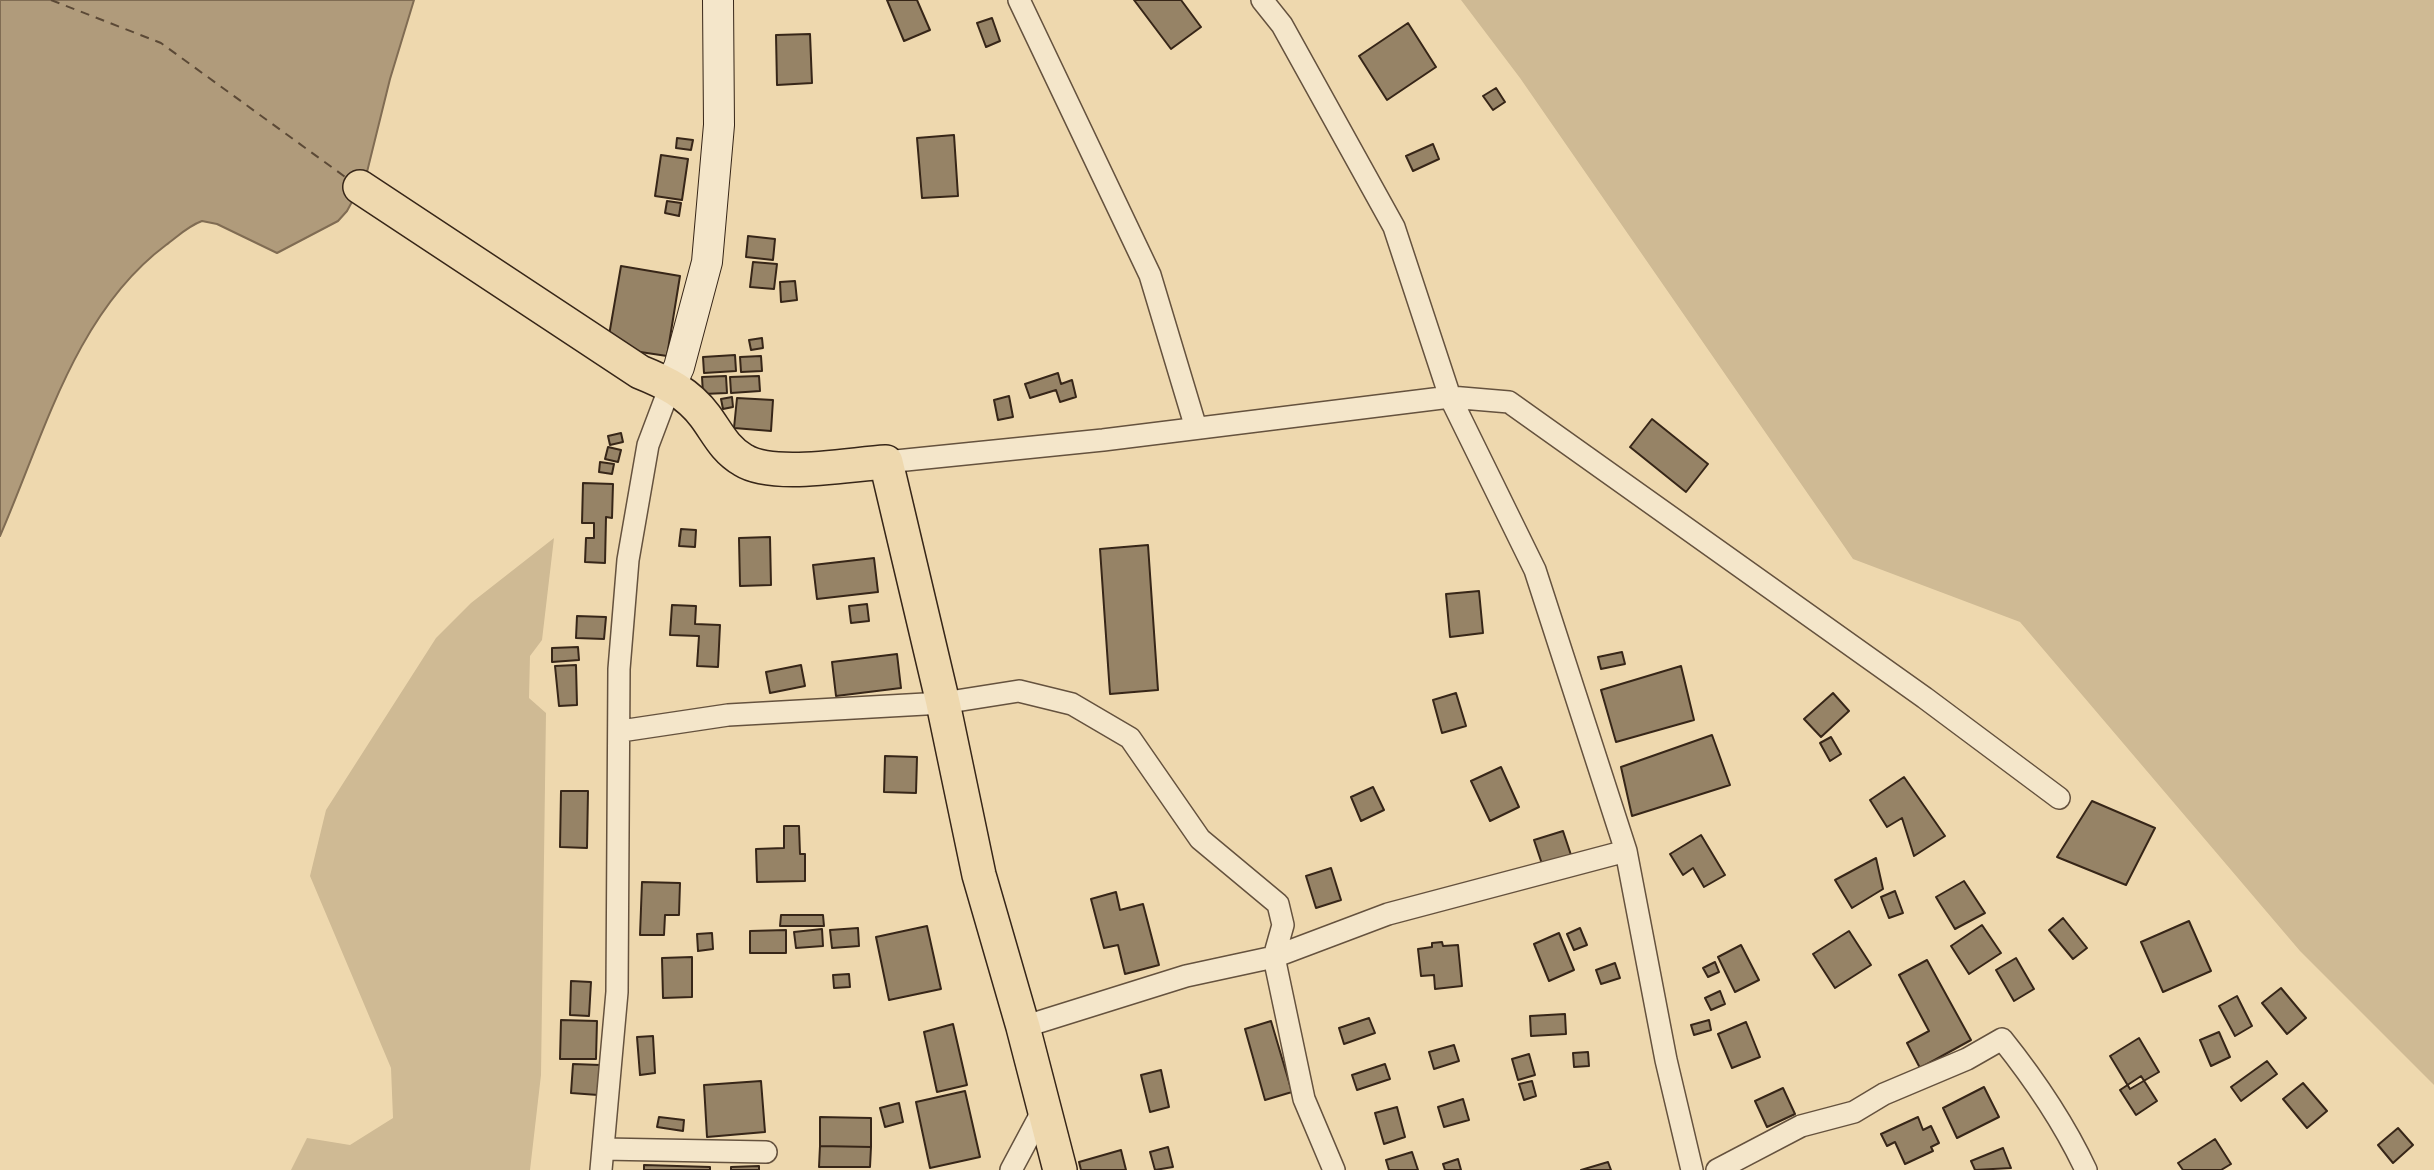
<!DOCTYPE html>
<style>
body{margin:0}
canvas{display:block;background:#eed8ae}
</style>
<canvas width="2434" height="1170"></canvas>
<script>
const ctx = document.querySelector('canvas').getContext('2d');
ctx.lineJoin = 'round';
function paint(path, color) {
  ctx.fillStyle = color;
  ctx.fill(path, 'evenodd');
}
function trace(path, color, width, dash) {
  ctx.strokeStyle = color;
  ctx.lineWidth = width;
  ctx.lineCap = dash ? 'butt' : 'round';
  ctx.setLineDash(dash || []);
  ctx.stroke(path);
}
paint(new Path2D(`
 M1461 0H2434V1085L2300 951 2020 622 1853 559 1520 78Z
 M554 538 542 640 530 656 529 698 546 713 541 1075 530 1170H291L307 1138 350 1145 393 1118 391 1068 310 876 326 810 436 638 471 603Z`), '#cfba94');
const water = new Path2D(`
 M0 0H414L390 79 366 176 347 211 338 221 277 253 217 224 202 221C188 226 178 236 166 245 75 313 44 435 0 536Z`);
paint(water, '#b09b7b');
trace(water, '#806c53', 2);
trace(new Path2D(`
 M51 0 161 43 348 179`), '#5b4936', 2, [9, 7]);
const building = new Path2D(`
 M887 0H917L930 30 904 41Z
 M1134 0H1181L1201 27 1171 49Z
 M992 18 1000 41 986 47 977 23Z
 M1408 23 1436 67 1387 100 1359 56Z
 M810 34 812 83 777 85 776 35Z
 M1496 88 1505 102 1493 110 1483 96Z
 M954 135 958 196 922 198 917 138Z
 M677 138 693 140 691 150 676 148Z
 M1433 144 1439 159 1413 171 1406 156Z
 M661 155 688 159 682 200 655 196Z
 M667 201 681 203 679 216 665 213Z
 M748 236 775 239 773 260 746 257Z
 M753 262 777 264 774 289 750 287Z
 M621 266 680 276 667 356 607 347Z
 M795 281 797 300 781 302 780 282Z
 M762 338 763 348 751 350 749 340Z
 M735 355 736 371 704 373 703 357Z
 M761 356 762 371 741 372 740 357Z
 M1058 373 1061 384 1072 380 1076 397 1060 402 1056 390 1030 398 1025 384Z
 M726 376 727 393 703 394 702 377Z
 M759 376 760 391 731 393 730 377Z
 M1009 396 1013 417 998 420 994 400Z
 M732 397 733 407 723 409 721 399Z
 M737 398 773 400 771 431 734 428Z
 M1652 419 1708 464 1686 492 1630 447Z
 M621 433 623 442 610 445 608 436Z
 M608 447 621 450 618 462 605 459Z
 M600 462 614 464 612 474 599 472Z
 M583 483 613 484 612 518 606 517 605 563 585 562 586 538H594V523H582Z
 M681 529 696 530 695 547 679 546Z
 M770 537 771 585 740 586 739 538Z
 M1148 545 1158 690 1110 694 1100 549Z
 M874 558 878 592 817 599 813 565Z
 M1479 591 1483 633 1450 637 1446 594Z
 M867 604 869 621 851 623 849 606Z
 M672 605 696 606 695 624 720 625 718 667 697 666 699 636 670 635Z
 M577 616 606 617 604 639 576 638Z
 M578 647 579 660 552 662V648Z
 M1622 652 1625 664 1601 669 1598 657Z
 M897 654 901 688 836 696 832 662Z
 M576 665 577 705 559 706 555 666Z
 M801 665 805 686 770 693 766 672Z
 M1681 666 1694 720 1616 742 1601 690Z
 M1456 693 1466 726 1442 733 1433 700Z
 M1833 693 1849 711 1821 737 1804 719Z
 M1712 735 1730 785 1632 816 1621 767Z
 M1831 737 1841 754 1830 761 1820 743Z
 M885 756 917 757 916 793 884 792Z
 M1501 767 1519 807 1490 821 1471 781Z
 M1904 777 1945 836 1914 856 1902 818 1887 827 1870 800Z
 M1373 787 1384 810 1361 821 1351 797Z
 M561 791H588L587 848 560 847Z
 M2092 801 2155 828 2126 885 2057 857Z
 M784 826H799L800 854H805V881L757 882 756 849 784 848Z
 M1563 831 1572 858 1543 867 1534 840Z
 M1701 835 1725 875 1704 887 1693 868 1683 875 1670 854Z
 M1876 858 1883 889 1852 908 1835 880Z
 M1331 868 1341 900 1316 908 1306 876Z
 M1964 881 1985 913 1955 929 1936 897Z
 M642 882 680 883 679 915H665L664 935H640Z
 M1895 891 1903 913 1889 918 1881 897Z
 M1116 892 1120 910 1143 904 1159 965 1125 974 1118 945 1104 948 1091 899Z
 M781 915H823L824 926H780Z
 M2063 918 2087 948 2073 959 2049 930Z
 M2189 921 2211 971 2163 992 2141 942Z
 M1982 925 2001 953 1969 974 1951 946Z
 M927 926 941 989 889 1000 876 937Z
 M858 928 859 946 832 948 830 930Z
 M1580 928 1587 945 1574 950 1567 934Z
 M822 929 823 946 796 948 794 932Z
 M786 930V953H750V931Z
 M1849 931 1871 965 1835 988 1813 954Z
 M712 933 713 949 698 951 697 934Z
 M1559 933 1574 970 1549 981 1534 944Z
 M1442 942 1443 946 1458 945 1462 986 1435 989 1434 975 1421 976 1418 949 1432 947V943Z
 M1741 945 1759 980 1735 992 1718 957Z
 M692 957V997L663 998 662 958Z
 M2016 958 2034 989 2014 1001 1996 970Z
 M1927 960 1971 1040 1920 1068 1907 1043 1929 1031 1899 975Z
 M1715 962 1719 972 1708 977 1703 968Z
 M1615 963 1620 978 1601 984 1596 970Z
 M849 974 850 987 834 988 833 975Z
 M571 981 591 982 589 1016 570 1015Z
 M2281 988 2306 1018 2287 1034 2262 1003Z
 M1720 991 1725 1004 1711 1010 1705 998Z
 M2237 996 2252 1026 2235 1036 2219 1006Z
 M1565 1014 1566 1034 1531 1036 1530 1016Z
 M1369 1018 1375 1033 1344 1044 1339 1028Z
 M561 1020 597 1021 596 1059H560Z
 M1709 1020 1711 1030 1694 1035 1691 1025Z
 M1271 1021 1292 1092 1265 1100 1245 1029Z
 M1746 1022 1760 1057 1732 1068 1718 1034Z
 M953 1024 967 1085 937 1092 924 1032Z
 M2219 1032 2230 1057 2211 1066 2200 1040Z
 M653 1036 655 1073 640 1075 637 1037Z
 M2139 1038 2159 1072 2130 1089 2110 1056Z
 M1454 1045 1459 1061 1434 1069 1429 1052Z
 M1588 1052 1589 1066 1574 1067 1573 1053Z
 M1529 1054 1535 1075 1518 1080 1512 1059Z
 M2267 1061 2277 1074 2241 1101 2231 1087Z
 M573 1064 600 1065 598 1095 571 1093Z
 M1385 1064 1390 1079 1357 1090 1352 1075Z
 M1161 1070 1169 1107 1150 1112 1141 1075Z
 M2141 1076 2157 1101 2136 1115 2120 1090Z
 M761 1081 765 1132 707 1137 704 1085Z
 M1532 1081 1536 1096 1524 1100 1519 1084Z
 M2303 1083 2327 1111 2307 1128 2283 1099Z
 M1984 1087 1999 1117 1957 1138 1943 1108Z
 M1783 1088 1795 1114 1767 1127 1755 1101Z
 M965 1091 980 1157 930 1168 916 1102Z
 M1463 1099 1469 1120 1444 1127 1438 1107Z
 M899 1103 903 1122 885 1127 880 1108Z
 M1397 1107 1405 1137 1384 1144 1375 1113Z
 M659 1117 684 1120 683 1131 657 1127Z
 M820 1117 871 1118V1147L820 1146Z
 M1918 1117 1923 1130 1931 1126 1939 1143 1931 1147 1933 1151 1905 1164 1895 1142 1887 1146 1881 1134Z
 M2398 1128 2413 1145 2393 1163 2378 1145Z
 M2215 1139 2231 1164 2221 1170H2183L2178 1163Z
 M820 1146 871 1147 870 1167H819Z
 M1168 1147 1173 1167 1155 1170 1150 1152Z
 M2003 1148 2011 1168 1975 1170 1971 1161Z
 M1121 1150 1126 1170H1081L1079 1162Z
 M1412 1152 1418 1170H1389L1386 1160Z
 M1458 1159 1461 1170H1445L1443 1164Z
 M1608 1162 1611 1170H1581Z
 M644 1165 710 1167V1170H644Z
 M759 1166V1170H731V1167Z`);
paint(building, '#968366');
trace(building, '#372618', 2);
const street = new Path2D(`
 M1019 0 1150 275 1196 428
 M1262 0 1282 25 1394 227 1450 397 1535 570 1626 851 1666 1060 1692 1170
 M886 462 1103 440 1450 397 1509 402 1925 698 2059 798
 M621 731 728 715 943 703 1019 691 1072 704 1130 738 1200 839 1278 904 1283 925 1274 957 1304 1099 1334 1170
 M1023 1027 1186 976 1274 957 1388 914 1626 851
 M603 1149 766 1152
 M601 1170 617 992 619 669 628 560 648 445 671 384
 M1011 1170 1043 1110
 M1717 1170 1801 1126 1854 1112 1884 1094 1967 1059 2002 1039C2034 1079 2064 1123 2086 1170`);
const secondary = new Path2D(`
 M671 384 679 367 707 262 719 125 718 0`);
const primary = new Path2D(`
 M360 187 640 372C665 382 688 393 705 416 717 432 724 449 743 460 773 479 850 464 886 462L943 703 979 875 1023 1027 1060 1170`);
trace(street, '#65523e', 24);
trace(secondary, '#372618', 32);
trace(primary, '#372618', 36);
trace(street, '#f4e6ca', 21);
trace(secondary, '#f4e6ca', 30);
trace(primary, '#eed8ae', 33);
</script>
